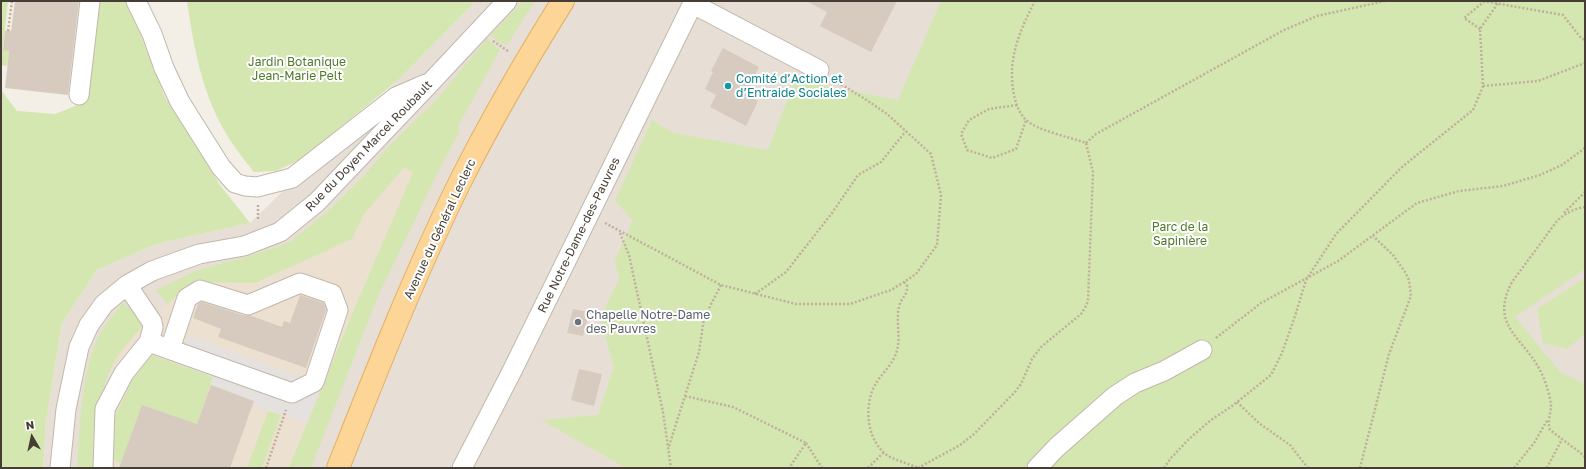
<!DOCTYPE html>
<meta charset="utf-8">
<style>
body{margin:0}
#map{position:relative;width:1586px;height:469px;overflow:hidden;background:#f3eee6;font-family:"Golos Text",sans-serif}
canvas{display:block}
.frame{position:absolute;inset:0;border:2px solid #463e36;pointer-events:none}
.north{position:absolute;left:12px;top:417px;width:40px;height:40px;-webkit-text-stroke:3px #fff;paint-order:stroke;rotate:351deg;font-size:11px;font-weight:700;line-height:16px;text-align:center;color:#463e36}
.north::after{content:'';display:block;margin:auto;width:14px;height:18px;background:#463e36;clip-path:polygon(50% 0,100% 100%,50% 72%,0 100%)}
</style>
<div id="map">
<canvas width="1586" height="469"></canvas>
<div class="frame"></div>
<div class="north">N</div>
</div>
<script>
const ctx = document.querySelector('canvas').getContext('2d');
ctx.lineJoin = 'round';
function paint(path, color) {
  ctx.fillStyle = color;
  ctx.fill(path, 'evenodd');
}
function trace(path, color, width, dash) {
  ctx.strokeStyle = color;
  ctx.lineWidth = width;
  ctx.lineCap = dash ? 'butt' : 'round';
  ctx.setLineDash(dash || []);
  ctx.stroke(path);
}
function write(font, color, halo, rows, align = 'center') {
  ctx.font = font + ' "Golos Text",sans-serif';
  ctx.lineWidth = 4;
  ctx.setLineDash([]);
  ctx.textBaseline = 'middle';
  ctx.strokeStyle = halo;
  ctx.fillStyle = color;
  for (const [text, x, y, turn = 0] of rows) {
    ctx.save();
    ctx.translate(x, y);
    ctx.rotate((+turn || 0) * Math.PI / 180);
    ctx.textAlign = isNaN(turn) ? turn : align;
    if (halo) ctx.strokeText(text, 0, 0);
    ctx.fillText(text, 0, 0);
    ctx.restore();
  }
}
paint(new Path2D(`
 M476 1H1585V468H43L46 421 62 323 97 270 156 244 250 223 397 81Z`), '#e7dfd5');
paint(new Path2D(`
 M405 167 413 173 353 312 289 468H93L96 421 102 395 111 370 118 355 148 319 168 304 185 288 198 282 352 239 363 215Z`), '#ece1d0');
paint(new Path2D(`
 M1 1H8L3 49 9 51 7 66 1 65Z
 M125 1 130 7 165 97 220 185 250 223 156 244 97 270 62 323 46 421 43 468H1V90L17 111 55 114 85 102 99 2Z
 M187 1H476L397 81 300 160 276 171 254 172C246 162 237 151 230 140 203 98 194 50 187 1Z
 M523 1H535L507 45 497 41 491 35Z
 M941 1H1585V269L1515 317 1561 373 1582 382 1585 386V468H626L541 420 598 415 614 367 600 318 619 280 615 260 633 220 615 201 652 120 673 133 768 150 795 80 898 100Z
 M487 39 500 50 457 128 460 130 441 166 378 296 311 468H289L353 312 413 173 404 167 363 215 352 239 255 283 198 282 185 288 168 304 156 290 198 270 250 256 290 242 328 211 363 177 388 147 437 99Z
 M1585 278V334L1567 349 1543 343 1537 309Z
 M123 303 145 323C136 333 127 343 119 354 98 385 96 431 93 468H77C80 426 81 367 102 330 108 321 116 312 123 303Z
 M151 355 213 377 197 424 142 405 121 463 112 460 115 416 132 381Z
 M268 411 281 415 262 468H247Z`), '#d4e7b0');
paint(new Path2D(`
 M188 335 314 382 316 389 320 391 307 423 252 405 254 401 211 385 213 377 177 364Z`), '#e4e1de');
paint(new Path2D(`
 M15 1H79L68 95 5 88 9 51 3 50 5 31H11Z
 M806 1H897L871 52 820 26 827 12Z
 M723 48 759 67 746 94 758 101 746 126 710 107 716 95 705 89 713 72 711 71Z
 M300 295 324 303 326 310 306 368 218 337 221 329 193 318 198 304 202 302 245 316 249 315 282 327 284 321 290 323Z
 M573 309 589 312 583 336 567 333Z
 M579 369 602 374 594 406 571 400Z
 M211 385 254 401 230 468H119L142 405 197 424Z`), '#d7cbbf');
const minor = new Path2D(`
 M136 1 152 34 164 68 180 102 221 167 235 183 245 186 257 187 292 178 396 97 426 84
 M693 4 819 70
 M79 95 90 1
 M149 342 292 393 314 382 338 310 332 294 300 283 248 305 200 290 187 298 170 349
 M60 468 66 409 79 347 89 325 104 304 127 285 152 271 199 254 244 246 280 232 317 202 432 81 507 1
 M103 468 105 409 124 373 149 342 153 327 152 322 127 285
 M462 468 511 373 694 1
 M1037 468 1057 447 1115 396 1135 383 1164 371 1202 350`);
const major = new Path2D(`
 M338 468C376 372 414 275 460 182 491 120 526 60 563 1`);
trace(minor, '#c1b8ac', 21);
trace(major, '#e2b065', 24);
trace(new Path2D(`
 M1483 1 1563 15 1581 38 1585 40
 M1480 29 1464 18 1485 1
 M8 31 12 1
 M493 41 508 51
 M1483 86 1538 81 1585 63
 M1017 105 989 109 969 120 961 134 967 150 992 158 1016 149 1026 120
 M1086 143 1096 134 1284 30 1317 16 1385 1
 M258 205V220
 M1585 207C1574 209 1565 213 1557 221L1512 282C1487 329 1529 339 1544 379 1547 386 1550 397 1551 405 1551 414 1547 421 1550 430L1578 451 1585 457
 M1564 213 1585 192
 M605 223 721 285 796 304H850L891 290 904 282 916 274 937 245 941 195 931 154 887 114 865 99 834 80
 M620 233 629 255 663 412 671 468
 M904 282 907 285C908 296 901 297 899 307 895 324 903 341 894 358 889 368 880 376 875 385 863 407 867 444 890 457 899 461 909 464 918 468
 M755 294 786 272 832 213 858 175 881 162 906 131
 M1216 338 1261 303 1338 261 1417 203 1459 191 1503 186 1540 175 1562 165 1585 148
 M685 396 733 407 806 443 789 468
 M1237 402 1260 424 1290 445 1308 468
 M806 443 822 468
 M669 446 699 352 704 318 721 285
 M266 468 286 410
 M868 468 884 452
 M918 468 960 445 974 434 1015 392 1021 384 1032 359 1041 347 1081 314 1086 306 1088 301 1093 172 1086 143C1070 137 1038 131 1026 120 1019 113 1016 104 1014 95 1007 60 1019 32 1035 1
 M1164 468 1171 458 1189 439 1211 420 1232 406 1271 375 1282 353 1295 316 1306 280 1336 234 1402 167 1473 110 1483 86 1480 29 1498 3
 M1360 468 1389 354 1411 296 1409 280 1405 272 1393 255 1373 236
 M1514 468 1534 443 1548 419
 M1547 468 1562 439`), '#c0af9b', 2.5, [2, 2]);
trace(minor, '#fff', 19);
trace(major, '#fdd596', 22);
for (const [x, y, r, color] of [
 [728,86,4,"#0f9aa8"],
 [578,322,4,"#6b7280"]
]) {
  const dot = new Path2D();
  dot.arc(x, y, r, 0, 2 * Math.PI);
  ctx.fillStyle = color;
  ctx.fill(dot);
  trace(dot, '#fff', 1.5);
}
write('12px', '#4f772a', '#fff', [
 ["Jardin Botanique",297,62],
 ["Jean-Marie Pelt",297,76],
 ["Parc de la",1180,227],
 ["Sapinière",1180,241]
]);
write('12px', '#0d838f', '#fff', [
 ["Comité d’Action et",736,79],
 ["d’Entraide Sociales",736,93]
], 'left');
write('12px', '#463e36', '#fff', [
 ["Rue du Doyen Marcel Roubault",369,146,-46],
 ["Avenue du Général Leclerc",440,229,-65],
 ["Rue Notre-Dame-des-Pauvres",579,235,-64]
]);
write('12px', '#5b616d', '#fff', [
 ["Chapelle Notre-Dame",586,315],
 ["des Pauvres",586,329]
], 'left');
</script>
